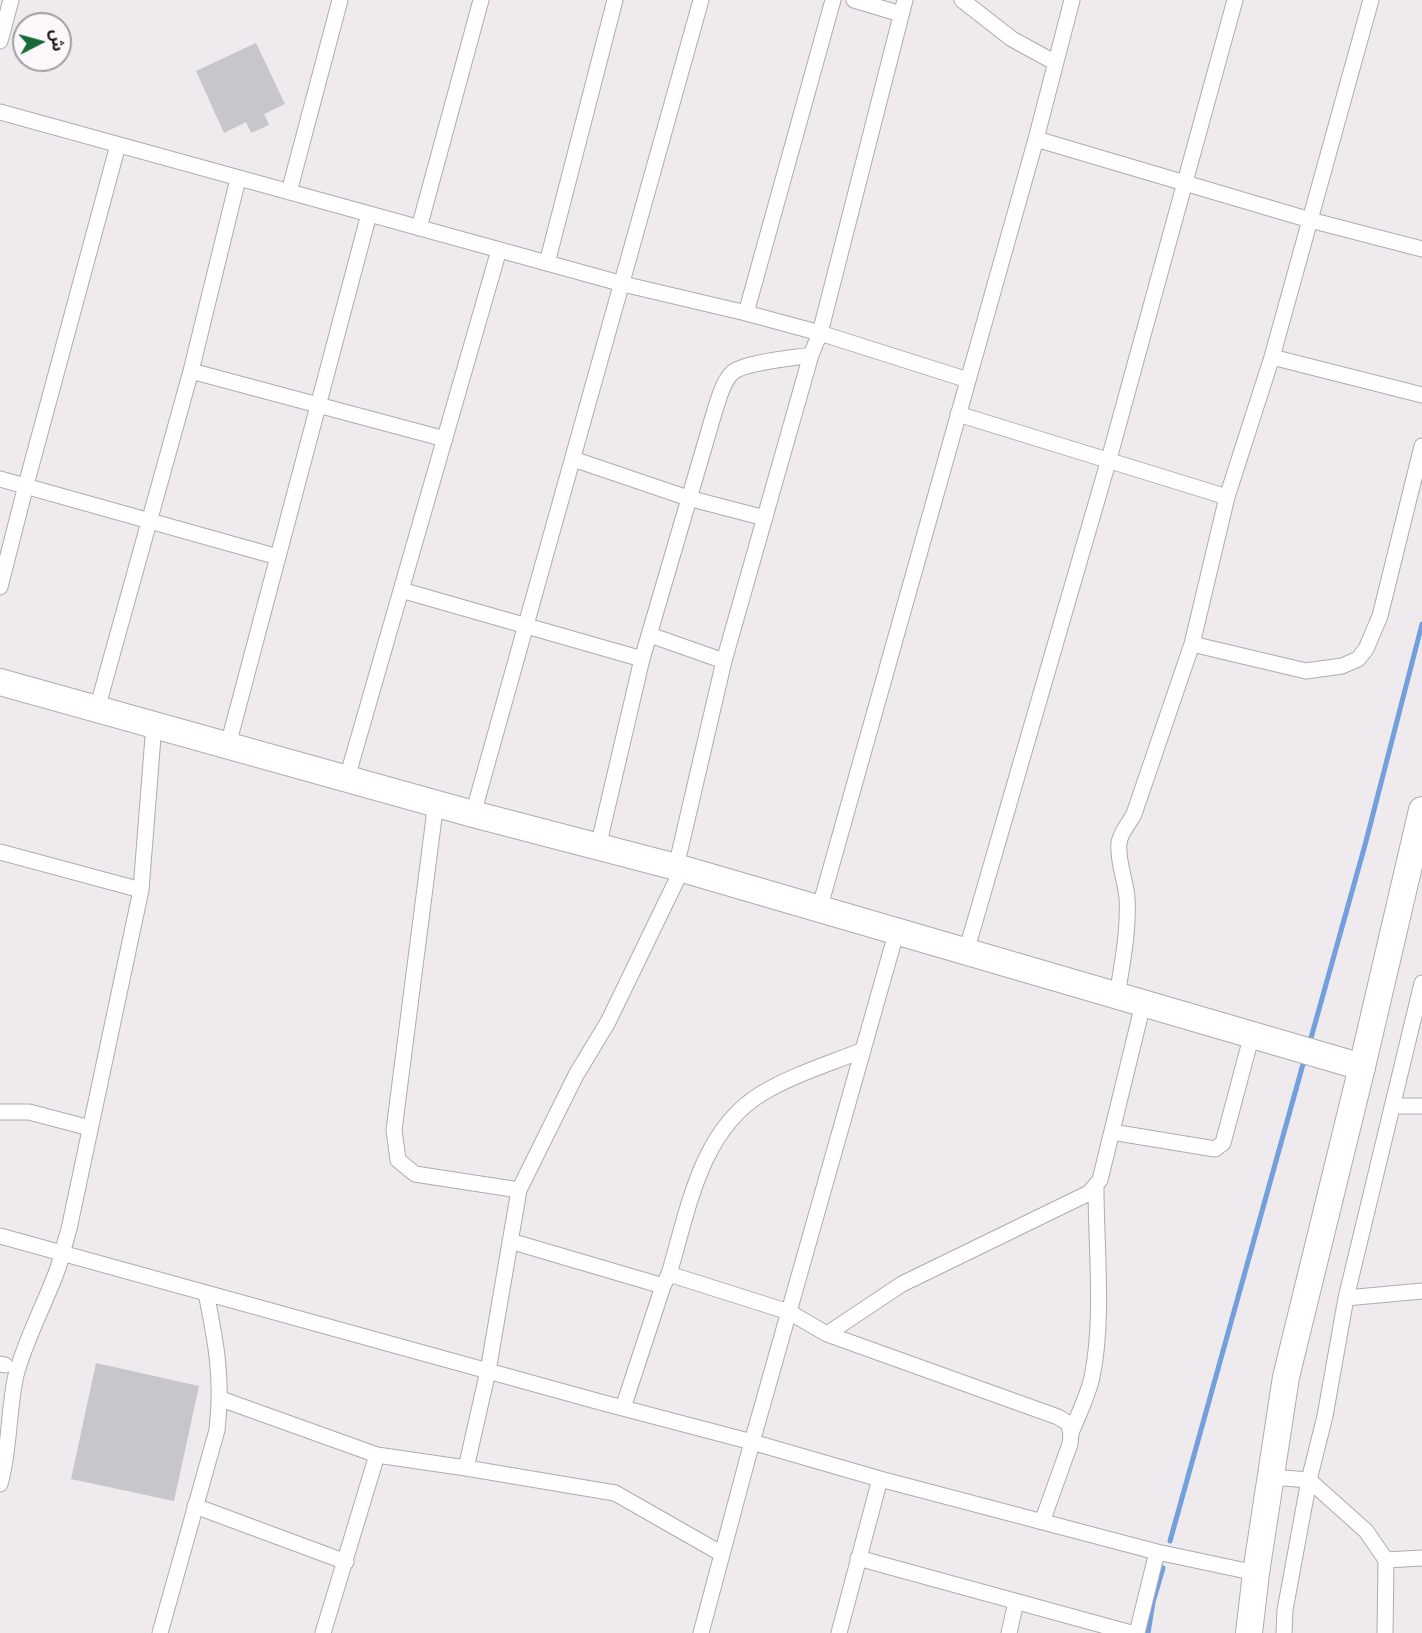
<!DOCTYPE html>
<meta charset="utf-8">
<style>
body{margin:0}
#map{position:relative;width:1422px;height:1633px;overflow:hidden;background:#eeeaee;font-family:"IBM Plex Serif","Noto Sans Arabic",serif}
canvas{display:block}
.north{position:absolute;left:12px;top:12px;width:60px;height:60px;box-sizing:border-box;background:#fbf7fb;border:2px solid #a19ea1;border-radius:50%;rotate:84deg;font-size:16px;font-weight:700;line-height:24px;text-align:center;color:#191819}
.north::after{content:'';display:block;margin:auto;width:21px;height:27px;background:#186838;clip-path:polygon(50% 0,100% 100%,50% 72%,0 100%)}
</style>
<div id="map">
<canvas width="1422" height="1633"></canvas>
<div class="north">ش</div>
</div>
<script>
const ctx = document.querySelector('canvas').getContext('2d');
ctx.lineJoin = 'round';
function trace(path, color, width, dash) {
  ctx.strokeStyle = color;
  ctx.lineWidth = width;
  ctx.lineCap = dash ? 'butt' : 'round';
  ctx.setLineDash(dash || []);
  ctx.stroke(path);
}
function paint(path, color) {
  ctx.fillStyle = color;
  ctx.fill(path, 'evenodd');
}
trace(new Path2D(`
 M1309 1045 1365 845 1422 624
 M1170 1541 1305 1057
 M1148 1633 1153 1602 1163 1568`), '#72a0de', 5);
paint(new Path2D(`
 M256 43 285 104 264 114 269 125 251 133 246 122 224 133 196 71Z
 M96 1363 199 1386 174 1501 71 1479Z`), '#c6c6cb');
const minor = new Path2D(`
 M854 0 901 14
 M962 0 1012 39 1054 62
 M0 41 11 0
 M0 112 623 284 746 313 820 333 968 380
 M1036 139 1310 220 1422 249
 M289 192 340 0
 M419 228 481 0
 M547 263 615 0
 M746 313 833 0
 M1272 357 1422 395
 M191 371 445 439
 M958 414 1227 497
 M573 459 688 498 765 518
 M0 479 278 557
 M0 587 26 485 118 145
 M401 590 642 659
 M650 635 724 661
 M1192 644 1306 671 1342 666 1358 659 1366 649 1380 616 1422 446
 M97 709 191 371 238 179
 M228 745 369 214
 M347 778 499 250
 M436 802 394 1130 398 1160 415 1174 519 1190
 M473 814 701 0
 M598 847 642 659 715 410C719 398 723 381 733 372 746 362 794 358 811 355
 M0 852 141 890
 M676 867 724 661 811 355 820 333 905 0
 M819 910 1036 139 1072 0
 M966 952 1109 459 1235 0
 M1117 996C1122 964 1129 931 1127 898 1126 881 1117 861 1119 843 1120 833 1129 824 1134 814L1192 644 1227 497 1272 357 1371 0
 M1392 1106H1422
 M0 1112H29L90 1128
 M1112 1132 1215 1149 1223 1143 1252 1034
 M0 1236 600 1402 752 1442 880 1479 1157 1552 1256 1573
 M510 1241 663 1286
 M669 1274 789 1312 827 1334 902 1284 1089 1193 1100 1180 1143 1004
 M1346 1298 1422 1291
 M827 1334 1058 1417 1068 1423 1071 1433 1070 1444 1042 1522
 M0 1364 5 1365
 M221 1399 377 1455 466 1468 615 1493 722 1554
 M623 1408 663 1286 669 1274C688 1211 700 1131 761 1094 792 1075 829 1064 863 1050
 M1071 1433C1078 1415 1088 1396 1092 1377 1104 1320 1096 1246 1096 1188
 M466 1468 488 1371 519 1190 576 1075 608 1022 682 869
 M1271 1477 1309 1480 1366 1531 1386 1560 1422 1558
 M0 1484C10 1449 8 1411 16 1375 26 1338 45 1304 58 1268 62 1255 65 1242 69 1229L141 890 154 724
 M195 1506 346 1562
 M858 1558 1131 1633
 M160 1633 217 1430C223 1379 216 1342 206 1293
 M323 1633 377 1455
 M701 1633 752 1442 897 930
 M839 1633 880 1479
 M1009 1633 1016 1602
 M1137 1633 1157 1552
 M1284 1633 1285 1610 1309 1480 1325 1416 1346 1298 1422 983
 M1385 1633 1386 1560`);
const primary = new Path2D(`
 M0 682 473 814 676 867 1362 1067`);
const trunk = new Path2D(`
 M1249 1633 1256 1573 1286 1377 1362 1067 1422 810`);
trace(minor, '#afabaf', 17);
trace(primary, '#afabaf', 28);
trace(trunk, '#afabaf', 28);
trace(minor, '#fff', 15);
trace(primary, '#fff', 26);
trace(trunk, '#fff', 26);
</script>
